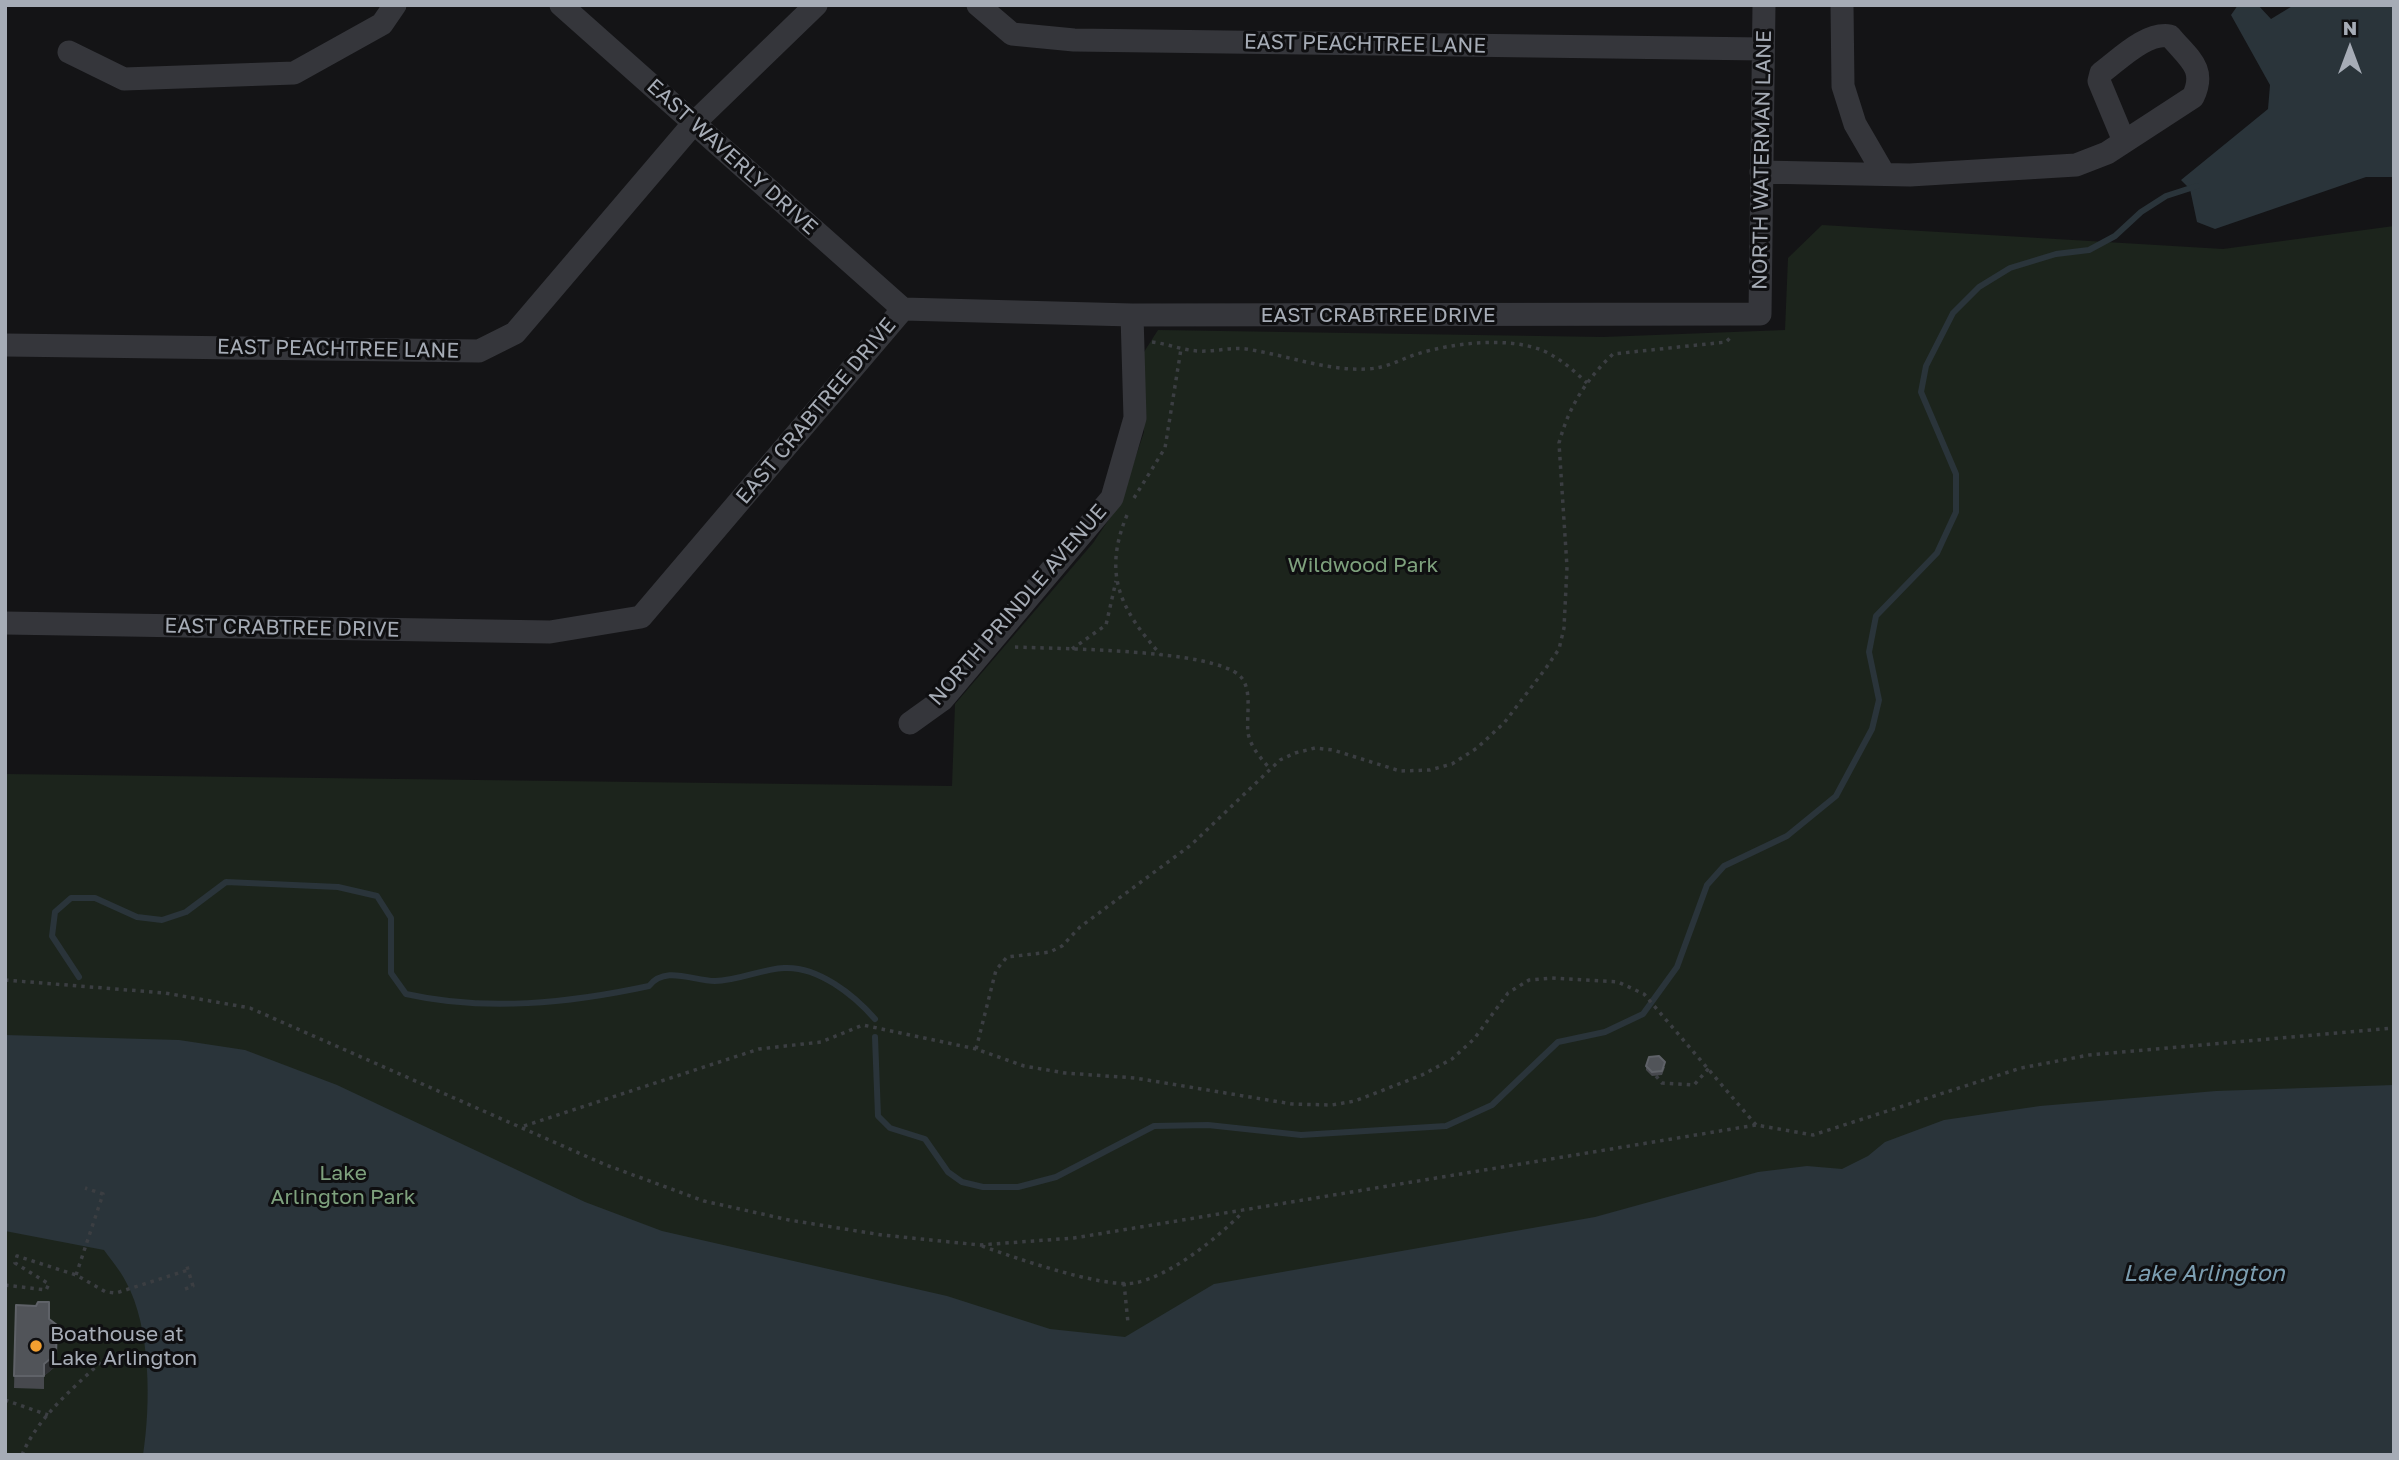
<!DOCTYPE html>
<style>
body{margin:0}
#map{position:relative;width:2399px;height:1460px;overflow:hidden;background:#141416;font-family:"Golos Text",sans-serif}
canvas{display:block}
.frame{position:absolute;inset:0;border:7px solid #a6acb6;pointer-events:none}
.north{position:absolute;left:2315px;top:14px;width:70px;height:70px;-webkit-text-stroke:5px #0f0f11;paint-order:stroke;rotate:0deg;font-size:19px;font-weight:700;line-height:28px;text-align:center;color:#a6acb6}
.north::after{content:'';display:block;margin:auto;width:24px;height:32px;background:#a6acb6;clip-path:polygon(50% 0,100% 100%,50% 72%,0 100%)}
</style>
<div id="map">
<canvas width="2399" height="1460"></canvas>
<div class="frame"></div>
<div class="north">N</div>
</div>
<script>
const ctx = document.querySelector('canvas').getContext('2d');
ctx.lineJoin = 'round';
function paint(path, color) {
  ctx.fillStyle = color;
  ctx.fill(path, 'evenodd');
}
function trace(path, color, width, dash) {
  ctx.strokeStyle = color;
  ctx.lineWidth = width;
  ctx.lineCap = dash ? 'butt' : 'round';
  ctx.setLineDash(dash || []);
  ctx.stroke(path);
}
function write(font, color, halo, rows, align = 'center') {
  ctx.font = font + ' "Golos Text",sans-serif';
  ctx.lineWidth = 6;
  ctx.setLineDash([]);
  ctx.textBaseline = 'middle';
  ctx.strokeStyle = halo;
  ctx.fillStyle = color;
  for (const [text, x, y, turn = 0] of rows) {
    ctx.save();
    ctx.translate(x, y);
    ctx.rotate((+turn || 0) * Math.PI / 180);
    ctx.textAlign = isNaN(turn) ? turn : align;
    if (halo) ctx.strokeText(text, 0, 0);
    ctx.fillText(text, 0, 0);
    ctx.restore();
  }
}
paint(new Path2D(`
 M1822 225 2223 249 2394 226V1455H5V774L952 786 955 704 1093 543 1120 503 1144 432V352L1158 330 1603 337 1785 330 1788 258Z`), '#1c241c');
paint(new Path2D(`
 M2238 5H2258L2271 19 2294 5H2394V177H2366L2215 229 2197 222 2190 189 2181 180 2268 109 2270 85 2231 15Z
 M5 1035 179 1040 245 1050 337 1085 585 1202 662 1231 947 1296 1050 1329 1125 1337 1214 1284 1595 1217 1758 1172 1807 1166 1842 1169 1868 1156 1885 1142 1944 1120 2040 1106 2216 1091 2394 1085V1455H143C151 1405 151 1327 126 1282 120 1270 111 1260 104 1250L5 1231Z`), '#2a343a');
trace(new Path2D(`
 M79 977 52 936 55 912 71 898H95L137 917 162 920 186 912 226 882 338 887 377 896 391 918V973L406 994C486 1012 570 1003 649 986 665 965 693 981 715 981 738 981 761 969 784 968 818 966 854 995 875 1019
 M875 1037 878 1116 890 1128 925 1139 948 1172 962 1182 983 1187H1018L1056 1177 1154 1126 1208 1125 1301 1135 1446 1126 1492 1105 1558 1042 1605 1032 1643 1014 1677 967 1707 885 1724 866 1787 836 1836 796 1872 729 1879 700 1869 652 1876 616 1937 553 1956 512V474L1921 392 1926 366 1953 313 1979 287 2010 268 2056 254 2089 250 2115 236 2141 212 2166 196 2197 186`), '#2a343a', 6);
trace(new Path2D(`
 M1152 342C1168 344 1182 350 1198 351 1214 352 1230 347 1246 349 1287 355 1325 371 1367 369 1387 368 1399 360 1417 354 1453 343 1508 336 1544 351 1561 359 1573 370 1587 383
 M1134 498 1165 448 1181 349
 M1127 515C1102 575 1121 610 1161 655
 M1015 647C1059 649 1212 649 1240 676 1253 689 1246 716 1248 733 1251 748 1261 758 1270 769
 M1072 649 1106 625 1116 581
 M5 980 165 993 250 1008 606 1165 704 1201 789 1220 882 1235 980 1245 1074 1238 1756 1125 1813 1135 2021 1068 2089 1055 2394 1028
 M976 1049 996 970 1007 957 1050 952 1062 946 1080 927 1191 845 1280 760 1295 753 1315 748 1333 750 1400 771 1430 770 1452 764 1477 748 1504 723 1546 668 1559 649 1564 628 1567 567 1559 443C1569 406 1586 380 1613 354L1726 342 1733 335
 M1656 1076 1662 1083 1694 1085 1709 1068
 M524 1126 759 1049 821 1042 863 1025 976 1049 1024 1066 1065 1073 1135 1078 1292 1104 1332 1105 1355 1101 1422 1075 1452 1059 1474 1039 1508 993 1529 980 1552 978 1618 982 1644 994 1756 1125
 M982 1246C1015 1258 1102 1288 1134 1283 1169 1277 1216 1239 1241 1214
 M76 1275 103 1194 85 1188
 M1124 1283 1128 1323
 M5 1285 46 1290 49 1284 15 1263 17 1256 76 1275 106 1292 116 1293 188 1270
 M185 1289 193 1286 186 1263
 M5 1400 48 1415
 M22 1455C39 1414 78 1385 110 1353`), '#3b3e42', 3.5, [3.5, 5]);
trace(new Path2D(`
 M561 5 903 309
 M978 5 1012 34 1074 40 1763 49
 M1842 5 1843 86 1855 124 1884 174
 M69 52 124 79 294 73 382 24 395 5
 M1761 172 1910 175 2076 165 2107 153 2193 97C2207 68 2188 58 2170 36 2146 32 2120 59 2101 73L2099 81 2124 141
 M5 345 479 351 515 333 694 123 816 5
 M5 623 550 632 641 617 903 309 1132 315 1760 314 1764 5
 M910 723 942 700 1112 498 1135 418 1132 315`), '#35363b', 23);
paint(new Path2D(`
 M1646 1066 1665 1067 1662 1075 1652 1076 1646 1070Z
 M16 1305 49 1319 56 1366 44 1376V1389L14 1388Z`), '#47494e');
paint(new Path2D(`
 M57 1325 56 1366 44 1376V1389V1364Z`), '#2e3033');
const building = new Path2D(`
 M1659 1056 1665 1062 1662 1071 1652 1072 1646 1066 1649 1057Z
 M38 1302H49V1319L57 1325 56 1354 44 1364V1376H14L16 1305 36 1306Z`);
paint(building, '#515459');
trace(building, '#5f6268', 2);
for (const [x, y, r, color] of [
 [36,1346,7,"#f29f30"]
]) {
  const dot = new Path2D();
  dot.arc(x, y, r, 0, 2 * Math.PI);
  ctx.fillStyle = color;
  ctx.fill(dot);
  trace(dot, '#0f0f11', 2.5);
}
write('21px', '#a6acb6', '#0f0f11', [
 ["EAST PEACHTREE LANE",1365,44,1],
 ["EAST WAVERLY DRIVE",732,157,42],
 ["NORTH WATERMAN LANE",1762,160,-89],
 ["EAST CRABTREE DRIVE",1378,315],
 ["EAST PEACHTREE LANE",338,349,1],
 ["EAST CRABTREE DRIVE",816,411,-50],
 ["NORTH PRINDLE AVENUE",1018,605,-49],
 ["EAST CRABTREE DRIVE",282,628,1]
]);
write('21px', '#7ea17d', '#0f0f11', [
 ["Wildwood Park",1363,565],
 ["Lake",343,1173],
 ["Arlington Park",343,1197]
]);
write('21px', '#a6acb6', '#0f0f11', [
 ["Boathouse at",50,1334],
 ["Lake Arlington",50,1358]
], 'left');
write('italic 23px', '#7c9eb1', '#0f0f11', [
 ["Lake Arlington",2204,1274]
]);
</script>
